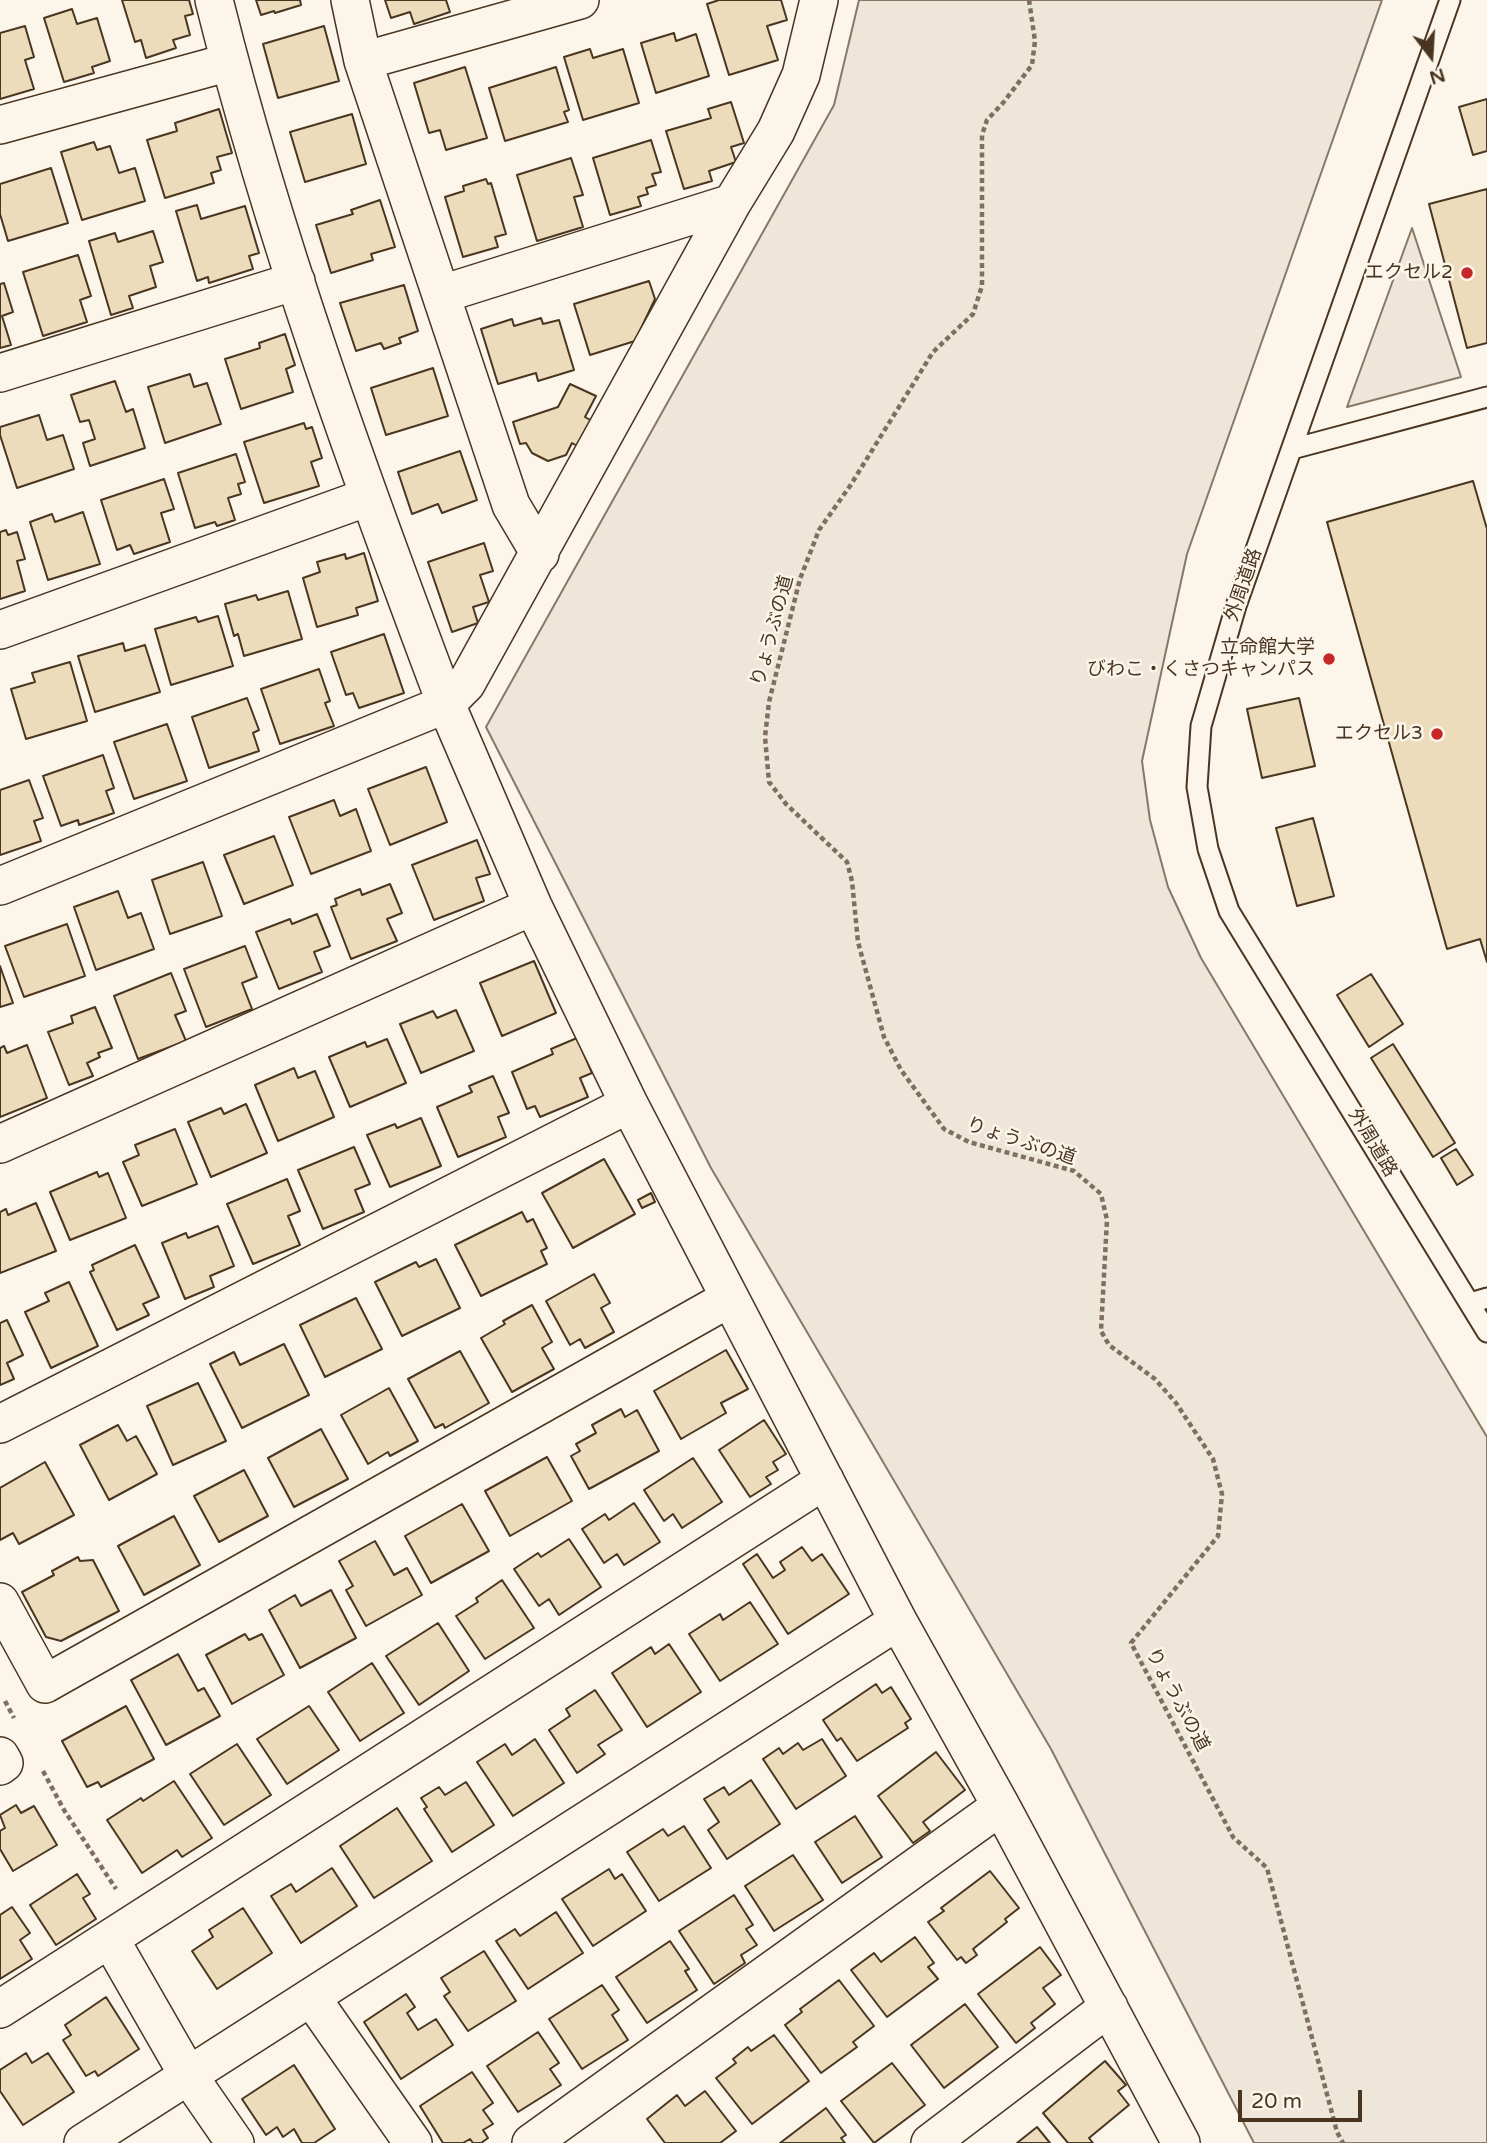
<!DOCTYPE html>
<meta charset="utf-8">
<style>
body{margin:0}
#map{position:relative;width:1487px;height:2143px;overflow:hidden;background:#fbf6e9;font-family:"Varela Round",sans-serif}
canvas{display:block}
.north{position:absolute;left:1396px;top:21px;width:70px;height:70px;-webkit-text-stroke:5px #fbf6e9;paint-order:stroke;rotate:163deg;font-size:19px;font-weight:700;line-height:28px;text-align:center;color:#4a3520}
.north::after{content:'';display:block;margin:auto;width:24px;height:32px;background:#4a3520;clip-path:polygon(50% 0,100% 100%,50% 72%,0 100%)}
.scale{position:absolute;left:1238px;top:2090px;width:124px;height:32px;box-sizing:border-box;border:4px solid #4a3520;border-top:0;padding-left:9px;font-size:21px;line-height:24px;white-space:nowrap;color:#4a3520;-webkit-text-stroke:5px #fbf6e9;paint-order:stroke}
</style>
<div id="map">
<canvas width="1487" height="2143"></canvas>
<div class="north">N</div>
<div class="scale">20 m</div>
</div>
<script>
const ctx = document.querySelector('canvas').getContext('2d');
ctx.lineJoin = 'round';
function paint(path, color) {
  ctx.fillStyle = color;
  ctx.fill(path, 'evenodd');
}
function trace(path, color, width, dash) {
  ctx.strokeStyle = color;
  ctx.lineWidth = width;
  ctx.lineCap = dash ? 'butt' : 'round';
  ctx.setLineDash(dash || []);
  ctx.stroke(path);
}
function write(font, color, halo, rows, align = 'center') {
  ctx.font = font + ' "Varela Round","Noto Sans JP",sans-serif';
  ctx.lineWidth = 5;
  ctx.setLineDash([]);
  ctx.textBaseline = 'middle';
  ctx.strokeStyle = halo;
  ctx.fillStyle = color;
  for (const [text, x, y, turn = 0] of rows) {
    ctx.save();
    ctx.translate(x, y);
    ctx.rotate((+turn || 0) * Math.PI / 180);
    ctx.textAlign = isNaN(turn) ? turn : align;
    if (halo) ctx.strokeText(text, 0, 0);
    ctx.fillText(text, 0, 0);
    ctx.restore();
  }
}
const green = new Path2D(`
 M859 0H1382L1187 554 1142 761 1150 820 1168 887 1201 958 1487 1437V2143H1254L1051 1749 711 1168 486 727 834 105Z
 M1412 228 1461 377 1347 407Z`);
paint(green, '#ede6d9');
trace(green, '#887966', 2);
const building = new Path2D(`
 M122 0H189L193 14 185 16 190 35 173 40 176 48 146 58 141 40 135 42Z
 M256 0H300L301 5 275 13 274 11 261 15Z
 M385 0H446L450 12 414 24 410 12 391 18Z
 M719 0H781L787 20 767 26 778 60 729 75 707 4Z
 M72 9 77 24 97 18 110 61 92 67 94 73 64 82 44 18Z
 M25 26 34 57 25 60 34 89 0 99V33Z
 M324 26 339 81 278 98 263 44Z
 M674 33 676 41 696 34 709 76 656 93 641 43Z
 M590 49 593 58 623 49 639 103 583 120 564 57Z
 M465 67 487 138 446 150 440 130 429 133 414 83Z
 M556 67 569 110 564 112 568 122 505 141 489 88Z
 M1487 99V151L1473 155 1459 107Z
 M731 102 744 143 731 147 736 162 709 171 712 181 684 189 666 131 711 118 708 109Z
 M219 109 232 153 217 157 221 170 211 173 214 183 165 198 147 140 177 131 175 123Z
 M352 114 366 164 305 182 290 132Z
 M651 140 661 172 652 174 656 185 646 188 648 194 638 197 641 206 610 215 593 158Z
 M94 142 97 150 110 146 119 173 135 168 145 201 82 220 61 152Z
 M571 158 583 195 574 197 583 227 537 241 517 175Z
 M51 168 68 223 8 241 0 214V184Z
 M486 179 488 184 491 183 506 234 495 237 498 247 463 257 445 197 464 191 463 186Z
 M1487 189V343L1467 348 1429 204Z
 M380 200 395 247 371 254 373 260 331 273 316 225 353 214 351 210Z
 M197 205 201 219 245 206 259 253 249 256 253 269 209 283 208 277 197 281 176 211Z
 M153 231 163 262 150 266 156 287 129 296 133 308 111 315 89 241 115 233 118 242Z
 M78 255 91 296 80 300 87 322 43 336 23 272Z
 M649 281 655 299 635 341 590 355 574 304Z
 M4 283 13 312 2 316 11 345 0 348V284Z
 M404 285 418 331 399 338 401 343 384 349 381 343 356 351 340 303Z
 M541 318 543 324 559 320 574 370 538 381 536 373 498 384 481 329 512 319 514 326Z
 M285 334 295 365 286 369 293 392 241 409 225 359 260 348 259 343Z
 M433 368 448 416 386 435 371 388Z
 M190 374 194 387 207 383 221 424 165 443 148 387Z
 M115 381 126 412 133 409 145 448 90 466 83 443 95 439 89 420 80 422 71 395Z
 M570 384 596 396 585 417 592 421 579 447 572 443 566 455 548 461 532 453 526 443 520 444 513 422 558 407Z
 M39 415 47 440 63 435 74 469 17 488 0 435V427Z
 M304 423 306 429 312 427 322 458 311 462 319 486 264 503 244 442Z
 M460 451 477 500 442 513 438 504 412 514 398 472Z
 M236 454 245 482 238 484 241 494 228 498 235 520 217 526 215 522 195 528 178 473Z
 M164 479 174 509 161 513 170 542 134 554 130 545 117 550 101 500Z
 M1473 481 1487 529V962L1480 939 1447 949 1327 522Z
 M83 512 100 564 48 580 30 522 52 514 55 522Z
 M6 530 8 535 17 532 25 559 17 561 25 591 0 599V532Z
 M484 543 493 571 480 575 489 602 473 607 478 623 452 632 428 562Z
 M364 553 378 601 356 608 358 615 317 627 303 578 320 572 317 562 345 554 346 559Z
 M288 591 302 639 244 656 238 634 234 636 225 604 256 595 258 600Z
 M218 616 233 666 171 685 155 629 196 617 198 622Z
 M384 634 404 693 359 708 353 693 346 695 331 652Z
 M123 643 125 651 145 645 160 692 95 712 78 656Z
 M70 662 87 721 26 739 11 689 35 682 32 673Z
 M319 669 330 701 325 703 334 726 280 744 261 689Z
 M247 698 259 730 253 733 259 751 209 768 192 717Z
 M1299 698 1315 766 1262 778 1247 709Z
 M167 724 187 781 134 799 114 742Z
 M103 755 114 788 106 791 114 813 79 825 78 820 61 826 43 776Z
 M426 767 447 822 390 845 368 789Z
 M29 780 43 818 34 821 41 841 0 855V790Z
 M334 800 340 816 356 809 371 851 311 874 289 817Z
 M1313 818 1334 896 1297 906 1276 828Z
 M274 836 293 885 244 904 224 855Z
 M477 840 490 874 476 878 484 901 434 920 412 865Z
 M203 862 222 916 170 934 152 880Z
 M390 884 402 913 387 919 397 941 351 959 331 907 337 905 335 899 360 889 362 895Z
 M118 891 128 918 141 913 154 949 96 970 74 907Z
 M317 914 330 946 314 952 322 972 279 989 256 932 290 919 292 924Z
 M67 924 85 976 24 997 5 946Z
 M245 946 257 977 242 983 252 1009 206 1027 184 969Z
 M534 961 556 1013 502 1036 480 983Z
 M0 966 13 1003 0 1007Z
 M171 973 186 1011 175 1015 186 1041 138 1059 114 996Z
 M1371 974 1403 1024 1369 1047 1337 995Z
 M95 1007 112 1048 98 1053 100 1057 87 1063 93 1076 69 1085 48 1032 73 1023 71 1016Z
 M456 1010 474 1051 421 1073 400 1024 433 1011 437 1018Z
 M577 1038 592 1073 580 1078 588 1097 540 1117 535 1106 527 1109 512 1072 553 1054 551 1049Z
 M387 1039 406 1083 350 1107 329 1057 365 1042 367 1047Z
 M1393 1044 1455 1143 1433 1157 1371 1058Z
 M27 1045 47 1098 0 1117V1048L4 1046 7 1053Z
 M294 1068 298 1078 315 1071 334 1117 278 1141 255 1085Z
 M493 1076 509 1113 498 1117 506 1137 458 1157 437 1107 472 1092 469 1086Z
 M246 1104 267 1153 211 1177 188 1122 221 1108 224 1114Z
 M421 1118 441 1166 390 1187 367 1135 395 1124 397 1128Z
 M175 1129 197 1184 142 1206 123 1162 139 1155 135 1145Z
 M354 1147 370 1184 355 1190 364 1212 323 1229 298 1170Z
 M1456 1149 1473 1175 1457 1185 1441 1158Z
 M604 1159 635 1214 573 1248 542 1193Z
 M97 1172 99 1177 108 1173 126 1218 70 1240 50 1192Z
 M287 1179 300 1211 288 1216 300 1245 253 1264 227 1204Z
 M651 1193 655 1202 642 1208 638 1200Z
 M36 1203 56 1251 0 1273V1212L6 1209 8 1215Z
 M522 1212 527 1222 533 1219 547 1248 541 1251 547 1264 481 1296 455 1245Z
 M218 1226 234 1266 210 1276 214 1287 185 1299 162 1243 186 1233 188 1238Z
 M135 1245 159 1297 143 1304 149 1315 117 1330 90 1272 94 1270 92 1265Z
 M436 1259 460 1308 402 1336 375 1282 416 1262 419 1267Z
 M594 1274 610 1303 601 1308 614 1332 585 1348 580 1339 570 1345 546 1301Z
 M69 1282 98 1346 51 1368 25 1312 49 1301 45 1293Z
 M356 1298 382 1349 325 1377 300 1325Z
 M532 1305 552 1342 542 1348 554 1369 512 1392 481 1338 505 1324 503 1321Z
 M7 1320 23 1355 7 1363 14 1379 0 1385V1323Z
 M284 1344 309 1395 242 1428 210 1364 234 1352 240 1365Z
 M726 1350 748 1389 721 1403 726 1413 681 1439 654 1391Z
 M460 1351 489 1403 445 1428 443 1424 435 1428 408 1379Z
 M198 1383 226 1441 173 1465 147 1406Z
 M389 1388 418 1441 390 1456 388 1452 368 1464 341 1415Z
 M621 1409 625 1417 637 1410 659 1451 589 1489 571 1456 580 1451 576 1444 596 1433 592 1425Z
 M764 1420 786 1454 773 1462 778 1470 766 1477 771 1484 750 1497 719 1450Z
 M118 1425 127 1441 136 1436 157 1474 109 1500 80 1445Z
 M321 1429 348 1479 294 1507 268 1458Z
 M547 1457 572 1501 510 1536 485 1491Z
 M693 1458 722 1502 682 1528 673 1514 664 1521 644 1490Z
 M45 1462 74 1515 19 1544 13 1533 0 1540V1488Z
 M244 1470 268 1516 219 1542 194 1496Z
 M634 1503 660 1542 624 1565 617 1554 604 1563 582 1529 605 1514 609 1520Z
 M462 1504 489 1551 431 1583 405 1536Z
 M174 1516 200 1565 144 1595 118 1546Z
 M569 1539 601 1587 559 1615 549 1599 539 1606 514 1569 538 1553 541 1557Z
 M375 1541 394 1575 407 1568 422 1595 366 1626 346 1590 353 1586 339 1561Z
 M802 1547 812 1561 822 1554 849 1594 788 1634 743 1564 757 1554 773 1578 785 1570 780 1562Z
 M78 1557 80 1561 93 1560 119 1611 61 1641 46 1637 22 1592 54 1575 52 1571Z
 M502 1580 534 1628 485 1659 456 1616 478 1602 476 1598Z
 M331 1590 356 1638 300 1668 269 1610 295 1595 301 1606Z
 M750 1602 778 1644 720 1681 689 1634 720 1614 723 1620Z
 M438 1623 469 1671 419 1705 386 1656Z
 M245 1634 249 1640 262 1634 284 1675 232 1704 206 1655Z
 M669 1644 701 1692 647 1727 612 1673 651 1647 655 1654Z
 M178 1654 198 1691 204 1688 220 1716 166 1745 131 1680Z
 M372 1663 404 1713 360 1741 328 1692Z
 M876 1684 882 1693 891 1687 911 1719 905 1723 908 1728 857 1761 841 1738 837 1741 823 1720Z
 M595 1690 622 1730 598 1745 605 1754 577 1773 549 1730 570 1716 566 1709Z
 M126 1706 154 1759 101 1787 98 1782 87 1787 62 1741Z
 M309 1706 339 1750 287 1784 257 1739Z
 M535 1739 564 1783 513 1816 477 1762 505 1744 512 1755Z
 M822 1739 846 1776 796 1809 763 1759 779 1748 783 1754 798 1743 803 1750Z
 M237 1744 271 1795 224 1825 190 1774Z
 M936 1752 965 1790 923 1822 930 1831 913 1843 878 1796Z
 M751 1780 780 1824 727 1859 708 1830 719 1822 704 1799 724 1787 729 1795Z
 M174 1781 212 1838 182 1857 177 1850 142 1873 107 1820 141 1798 143 1801Z
 M466 1782 494 1825 452 1852 424 1809 427 1807 421 1798 439 1787 445 1795Z
 M16 1805 21 1813 34 1806 57 1845 13 1871 0 1849V1831L5 1828 0 1815Z
 M397 1808 432 1861 374 1898 340 1846Z
 M855 1816 882 1857 842 1883 815 1842Z
 M684 1826 711 1868 659 1901 627 1852 663 1829 668 1836Z
 M793 1855 823 1900 774 1931 745 1886Z
 M332 1868 357 1906 301 1943 271 1896 291 1884 296 1892Z
 M609 1869 615 1879 622 1874 646 1911 593 1946 562 1899Z
 M990 1871 1019 1908 1005 1919 1007 1922 973 1949 977 1955 966 1963 961 1957 957 1960 928 1922 944 1911 941 1908Z
 M77 1874 90 1894 83 1898 96 1919 56 1945 30 1905Z
 M734 1895 753 1925 746 1929 757 1945 741 1955 745 1963 714 1984 679 1931Z
 M12 1907 30 1933 20 1940 32 1959 0 1979V1915Z
 M243 1908 272 1953 217 1989 192 1951 213 1937 209 1930Z
 M556 1912 583 1953 528 1989 496 1941 515 1929 520 1936Z
 M915 1937 934 1963 928 1967 938 1979 887 2017 851 1970 874 1953 881 1962Z
 M670 1941 689 1969 685 1971 697 1990 647 2023 616 1977Z
 M1040 1947 1061 1975 1043 1988 1055 2004 1031 2023 1035 2028 1016 2043 978 1994Z
 M484 1951 516 2001 468 2031 444 1996 450 1992 441 1978Z
 M839 1980 874 2026 853 2042 857 2047 821 2073 785 2025 802 2012 800 2009Z
 M602 1985 619 2010 612 2015 628 2040 582 2069 549 2019Z
 M406 1994 415 2007 407 2013 418 2030 436 2019 453 2045 401 2079 364 2022Z
 M106 1997 139 2049 98 2076 95 2071 86 2076 63 2040 71 2035 65 2025Z
 M965 2004 998 2047 944 2088 911 2045Z
 M538 2032 559 2063 550 2069 561 2085 518 2112 487 2066Z
 M774 2035 809 2081 752 2124 716 2078 736 2063 733 2059 748 2047 751 2051Z
 M26 2053 32 2063 48 2053 74 2092 23 2125 0 2091V2070Z
 M1105 2061 1126 2085 1118 2091 1129 2105 1089 2138 1093 2143H1068L1043 2113Z
 M892 2063 925 2105 874 2143 841 2101Z
 M294 2065 335 2129 314 2143H302L294 2129 283 2137 277 2127 266 2135 242 2099Z
 M472 2072 493 2103 483 2110 493 2124 483 2130 488 2138 481 2143H473L470 2139 463 2143H443L420 2106Z
 M705 2091 736 2131 720 2143H665L647 2119 677 2095 685 2106Z
 M826 2108 846 2135 841 2138 845 2143H780Z
 M1037 2127 1050 2143H1017Z`);
paint(building, '#ecdcbc');
trace(building, '#4a3520', 2);
const lane = new Path2D(`
 M1450 0 1236 606 1201 726 1197 787 1208 849 1229 911 1487 1332
 M1292 449 1487 397
 M1470 1303 1487 1298`);
const street = new Path2D(`
 M350 0 363 61 511 505 540 554
 M819 0 801 75 776 131 732 203 466 684 446 704 533 906 629 1104 898 1621 1001 1806 1181 2143
 M363 61 580 0
 M0 125 230 62
 M442 294 732 203
 M0 373 296 281
 M0 630 368 497
 M0 886 446 704C359 473 274 240 214 0
 M0 1144 533 906
 M0 1424 629 1104
 M0 1602 45 1684 730 1298
 M0 1756 4 1763 0 1766
 M110 1939 188 2075 235 2143
 M311 1997 413 2143
 M0 2009 825 1480
 M83 2143 898 1621
 M531 2143 1001 1806
 M930 2143 1109 2007`);
trace(lane, '#4a3520', 23);
trace(street, '#4a3520', 40);
trace(new Path2D(`
 M1029 0 1035 41 1032 65 1003 103 987 120 982 135V286L973 314 933 352 850 486 819 530 800 579 769 702 765 737 769 782 786 804 847 862 852 881 858 942 884 1037 901 1070 944 1129 969 1142 1074 1171 1101 1194 1107 1220 1101 1331 1109 1345 1155 1379 1176 1403 1213 1459 1222 1494 1218 1536 1131 1643 1233 1837 1267 1868 1337 2132 1343 2143
 M5 1701 14 1718
 M43 1771 64 1810 116 1889`), '#7f6f5c', 4.5, [5, 3.5]);
trace(lane, '#fbf6e9', 19);
trace(street, '#fbf6e9', 37);
for (const [x, y, r, color] of [
 [1467,273,7,"#c62828"],
 [1329,659,7,"#c62828"],
 [1437,734,7,"#c62828"]
]) {
  const dot = new Path2D();
  dot.arc(x, y, r, 0, 2 * Math.PI);
  ctx.fillStyle = color;
  ctx.fill(dot);
  trace(dot, '#fbf6e9', 2.5);
}
write('19px', '#4a3520', '#fbf6e9', [
 ["エクセル2",1453,273],
 ["立命館大学",1315,648],
 ["びわこ・くさつキャンパス",1315,670],
 ["エクセル3",1423,734]
], 'right');
write('19px', '#4a3520', '#fbf6e9', [
 ["外周道路",1244,585,-71],
 ["りょうぶの道",773,631,-75],
 ["りょうぶの道",1021,1142,18],
 ["外周道路",1372,1143,59],
 ["りょうぶの道",1177,1700,62]
]);
</script>
